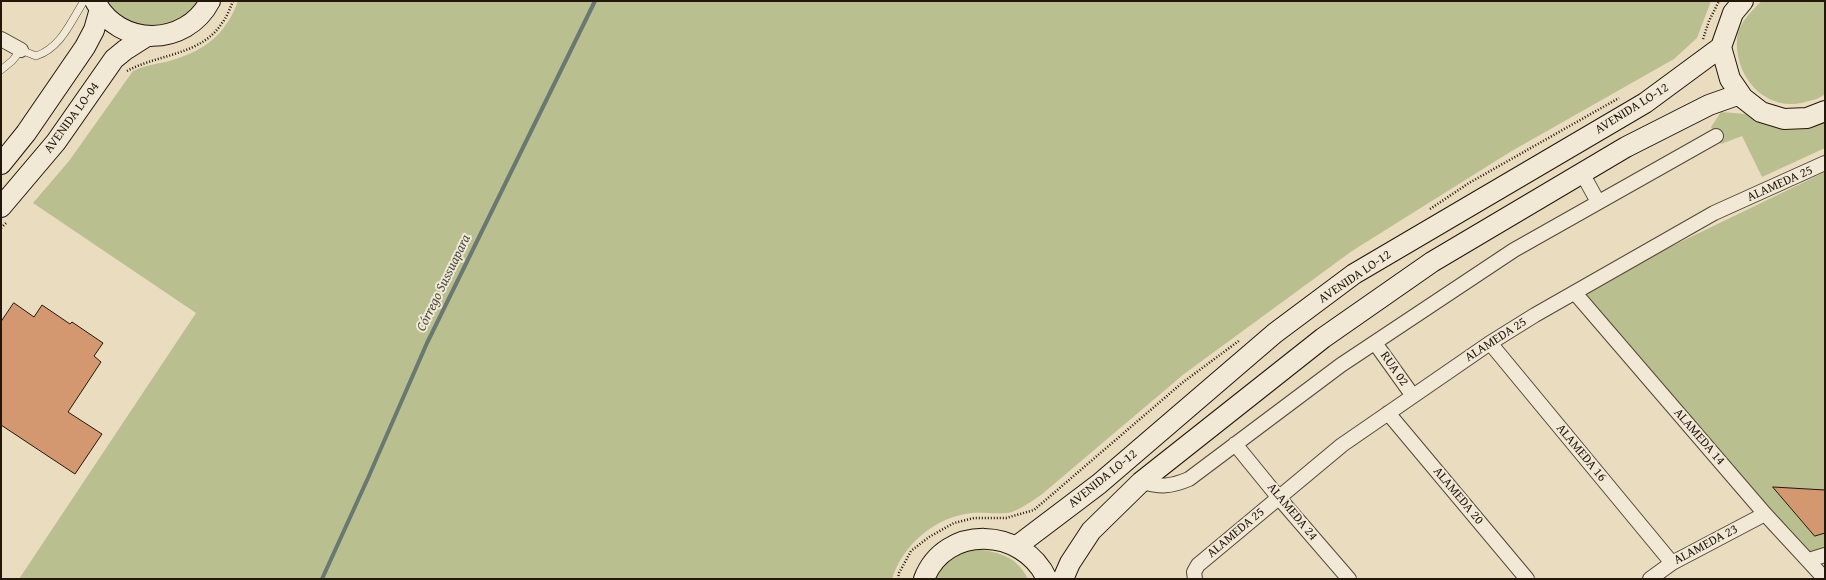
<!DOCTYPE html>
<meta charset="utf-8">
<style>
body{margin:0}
#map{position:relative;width:1826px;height:580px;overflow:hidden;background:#e9dcbf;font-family:"Gentium Book Plus",serif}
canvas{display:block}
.frame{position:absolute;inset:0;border:2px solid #23170c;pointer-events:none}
</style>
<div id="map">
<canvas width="1826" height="580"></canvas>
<div class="frame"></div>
</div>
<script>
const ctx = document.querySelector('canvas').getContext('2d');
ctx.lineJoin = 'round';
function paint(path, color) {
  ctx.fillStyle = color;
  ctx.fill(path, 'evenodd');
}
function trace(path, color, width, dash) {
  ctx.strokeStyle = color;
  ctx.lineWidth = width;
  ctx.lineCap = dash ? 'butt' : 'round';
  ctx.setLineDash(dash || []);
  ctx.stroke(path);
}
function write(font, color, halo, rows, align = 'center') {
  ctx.font = font + ' "Gentium Book Plus",serif';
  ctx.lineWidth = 4;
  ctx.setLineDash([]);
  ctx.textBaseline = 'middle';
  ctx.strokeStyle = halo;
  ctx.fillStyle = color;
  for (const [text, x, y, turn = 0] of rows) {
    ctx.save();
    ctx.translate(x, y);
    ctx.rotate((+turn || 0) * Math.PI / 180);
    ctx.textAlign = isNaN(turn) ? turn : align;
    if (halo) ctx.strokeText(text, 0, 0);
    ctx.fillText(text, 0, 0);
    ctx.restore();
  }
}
paint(new Path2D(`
 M104 1H201L179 22 153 29 122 19Z
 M238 1H1711L1697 38 1674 59 1510 152 1352 251 1184 374 1041 495C1032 501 1022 508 1012 512 1000 515 985 512 972 513 935 517 903 544 892 579H19L196 313 33 203 69 161 133 71C144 66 154 64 166 62 202 52 225 37 238 1Z
 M1762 1H1825V94C1819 99 1813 100 1805 102 1766 113 1734 77 1737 38 1739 23 1751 11 1762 1Z
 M1721 112 1746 114 1774 124 1825 121V148L1762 177 1742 136 1721 144 1711 127Z
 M1825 172V555L1809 560 1575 293Z
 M977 549C1001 553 1016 556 1028 579H930L953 555Z`), '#babf90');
trace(new Path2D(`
 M322 579 368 478 427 343 595 1`), '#697971', 4);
const building = new Path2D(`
 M14 303 34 317 42 305 70 324 72 322 103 343 94 356 101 362 68 412 102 434 75 474 1 425V322Z
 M1773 487 1825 490V533L1815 536Z`);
paint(building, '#d39870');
trace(building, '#23170c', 1);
const lane = new Path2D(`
 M1 70 12 61 21 50 36 56C61 48 71 21 84 1`);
const street = new Path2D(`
 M1 39 21 50
 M1582 173 1598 202
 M1575 293 1765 514 1825 579
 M1375 343 1413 396
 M1490 343 1672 563
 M1388 413 1527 579
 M1235 444 1279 498 1349 579
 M1141 482C1161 487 1170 487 1189 479L1341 365 1514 250 1716 136
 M1809 560 1825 555
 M1195 579 1194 572 1198 565 1342 445 1490 343 1535 315 1714 213 1825 163
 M1650 579 1672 563 1765 514`);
const secondary = new Path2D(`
 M95 1C119 48 186 47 210 1
 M1743 1 1733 13 1721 47 1730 79 1743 98 1761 112 1784 119 1807 118 1825 111
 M1 164 26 133 85 47 94 30 100 9
 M1 207 56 142 114 59 125 50 147 36
 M1017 546 1099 484 1275 333 1354 274 1645 103 1721 47
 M924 579C945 524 1023 527 1047 579
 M1063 579 1070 563 1091 531 1141 482 1323 338 1432 262 1626 147 1709 105 1740 94`);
trace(lane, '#544839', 8);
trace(street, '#544839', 16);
trace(secondary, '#23170c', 22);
trace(new Path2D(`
 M1703 39 1709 21 1719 1
 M127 71C158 54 202 55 222 23 227 17 230 8 233 1
 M1430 209 1469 183 1619 98
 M1 228 6 223
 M898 579 899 573 911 551 929 537 954 523 974 518H1006L1034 510 1182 383 1240 340`), '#23170c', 2.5, [1, 2]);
trace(lane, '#f1e8d5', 7);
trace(street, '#f1e8d5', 14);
trace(secondary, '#f1e8d5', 20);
write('13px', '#23170c', '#f1e8d5', [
 ["AVENIDA LO-12",1632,109,-32],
 ["AVENIDA LO-04",72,118,-54],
 ["ALAMEDA 25",1780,184,-24],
 ["AVENIDA LO-12",1355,277,-34],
 ["ALAMEDA 25",1496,340,-33],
 ["RUA 02",1394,369,55],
 ["ALAMEDA 14",1699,437,49],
 ["ALAMEDA 16",1581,453,50],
 ["AVENIDA LO-12",1103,479,-39],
 ["ALAMEDA 20",1458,496,50],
 ["ALAMEDA 24",1292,512,50],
 ["ALAMEDA 25",1236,533,-40],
 ["ALAMEDA 23",1706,545,-28]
]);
write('italic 14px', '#4c5047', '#f1e8d5', [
 ["Córrego Sussuapara",444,283,-64]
]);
</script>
